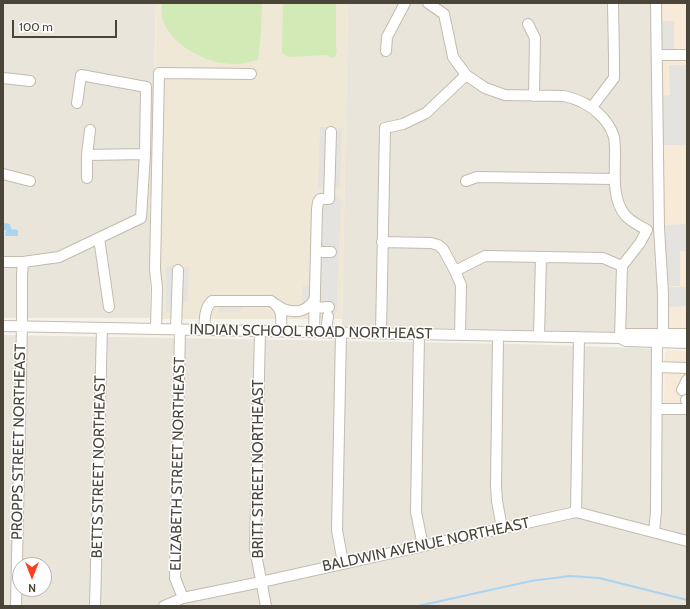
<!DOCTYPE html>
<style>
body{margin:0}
#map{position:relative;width:690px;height:609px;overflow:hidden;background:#f6f3ec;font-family:Cabin,sans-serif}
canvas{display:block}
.frame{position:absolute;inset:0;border:4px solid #4b4439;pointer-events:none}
.north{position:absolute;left:12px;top:557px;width:40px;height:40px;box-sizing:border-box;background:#fff;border:1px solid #b7b4b0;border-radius:50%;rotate:180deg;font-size:11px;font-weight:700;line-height:16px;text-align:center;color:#4b4439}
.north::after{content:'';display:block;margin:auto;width:14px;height:18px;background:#fc3f1d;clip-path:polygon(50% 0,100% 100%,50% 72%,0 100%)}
.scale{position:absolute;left:12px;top:20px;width:105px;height:18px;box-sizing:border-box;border:2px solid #4b4439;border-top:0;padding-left:5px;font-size:12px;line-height:14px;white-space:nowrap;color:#4b4439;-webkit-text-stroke:3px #fff;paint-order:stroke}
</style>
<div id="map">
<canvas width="690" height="609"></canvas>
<div class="frame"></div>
<div class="north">N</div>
<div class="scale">100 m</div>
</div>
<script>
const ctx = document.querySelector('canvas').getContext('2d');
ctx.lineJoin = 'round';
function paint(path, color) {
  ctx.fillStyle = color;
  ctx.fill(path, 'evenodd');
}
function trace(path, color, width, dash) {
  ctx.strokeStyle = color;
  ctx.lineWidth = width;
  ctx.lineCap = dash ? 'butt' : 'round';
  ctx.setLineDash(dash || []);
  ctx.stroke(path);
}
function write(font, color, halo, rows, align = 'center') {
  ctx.font = font + ' Cabin,sans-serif';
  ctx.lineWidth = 3;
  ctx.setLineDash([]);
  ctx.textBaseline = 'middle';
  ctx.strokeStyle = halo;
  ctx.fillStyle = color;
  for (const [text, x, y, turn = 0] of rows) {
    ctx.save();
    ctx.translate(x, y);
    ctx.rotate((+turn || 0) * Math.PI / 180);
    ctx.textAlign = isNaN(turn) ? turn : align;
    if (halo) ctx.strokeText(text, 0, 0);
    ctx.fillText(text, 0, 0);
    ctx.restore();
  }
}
paint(new Path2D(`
 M3 3H156L151 195 150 196V318H3Z
 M348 3H653L660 328 612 332 342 326Z
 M3 335 517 344 640 348 651 349 652 413 687 411V606H3ZM20 565H44V589H20Z`), '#eae5da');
paint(new Path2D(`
 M653 3H687V328H660Z
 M669 350 687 351V411H664L665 354 666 351Z`), '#f7ead8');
paint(new Path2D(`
 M156 3H348L342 319H152Z`), '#efe8d6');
paint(new Path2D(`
 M162 3H262L261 31 258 60C249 62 239 65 230 64 206 63 172 45 163 21 161 16 162 9 162 3Z
 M283 3H336V46L337 52 335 56 332 58 326 55 288 57 282 53Z`), '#d2eab5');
paint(new Path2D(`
 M661 21H674V50H662Z
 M669 65H687V145H663L662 96 670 95Z
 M320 127 342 128 340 188 318 187Z
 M335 194 341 200 337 311 332 315 302 306 303 285 319 286 323 207Z
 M687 224V251H680V286H667L665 225Z
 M166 267H189L188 301 171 312H166Z
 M666 287H687V306L667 307Z
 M220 305H245L240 312H218Z`), '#e5e3e0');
paint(new Path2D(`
 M3 223 10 224 11 229 18 230V236H5L6 230H3Z`), '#a9d4f2');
trace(new Path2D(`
 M418 606 531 581 570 576 599 578 687 600`), '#a9d4f2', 2);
const minor = new Path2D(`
 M428 3 444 14 453 57 466 75 485 88 505 95 564 96C578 99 589 104 599 114 606 120 611 128 614 137 615 143 615 149 615 155 615 174 612 199 625 215 631 222 640 226 647 230L640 243 622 266 620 338
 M656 3 659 228 663 293V334
 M528 24 535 38 534 96
 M386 51 387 37 405 3
 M657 55H687
 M3 78 30 81
 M592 107 614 78V57L613 3
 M87 155 145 154
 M3 174 30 181
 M87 178V155L90 130
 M466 181 477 177 615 179
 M99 238 109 307
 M382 242 431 243 438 245 443 249 455 271 485 256 603 258 622 266
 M316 252H331
 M3 262H23
 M455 271 461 285 460 335
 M277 305C285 312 301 314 309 306 312 304 313 301 315 298
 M314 308 329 307
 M3 326 620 338 626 341 687 343
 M156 329 157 288 155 269 159 73 251 74
 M176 329 178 270
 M180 329 175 578 183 598
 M204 330C205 320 204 308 212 301H271C284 310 281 317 281 331
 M260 331 255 549 266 606
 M314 332 317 209 318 202 320 199H329L331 132
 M326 332 328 316
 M341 333 337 530 343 563
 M381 333 385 128 403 124 426 113 466 75
 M419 334 416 512 423 546
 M498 336 496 486 497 501 502 528
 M539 336 541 257
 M620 338 627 334H687
 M657 367 687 368
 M682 390 687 380
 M686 400 687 402
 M657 409H687
 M576 512 579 337
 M654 532 656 512 657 337
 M16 606 22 326V275L23 262 59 257 141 218 145 154 146 87 81 75 77 103
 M95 606 102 328
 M164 606 183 598 261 582 576 512 687 541`);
trace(minor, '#c2bbae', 12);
trace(minor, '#fff', 10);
write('15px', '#4b4439', '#fff', [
 ["INDIAN SCHOOL ROAD NORTHEAST",311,332,1],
 ["PROPPS STREET NORTHEAST",19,442,-89],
 ["ELIZABETH STREET NORTHEAST",178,464,-89],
 ["BETTS STREET NORTHEAST",99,467,-89],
 ["BRITT STREET NORTHEAST",259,469,-90],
 ["BALDWIN AVENUE NORTHEAST",426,545,-12]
]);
</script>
